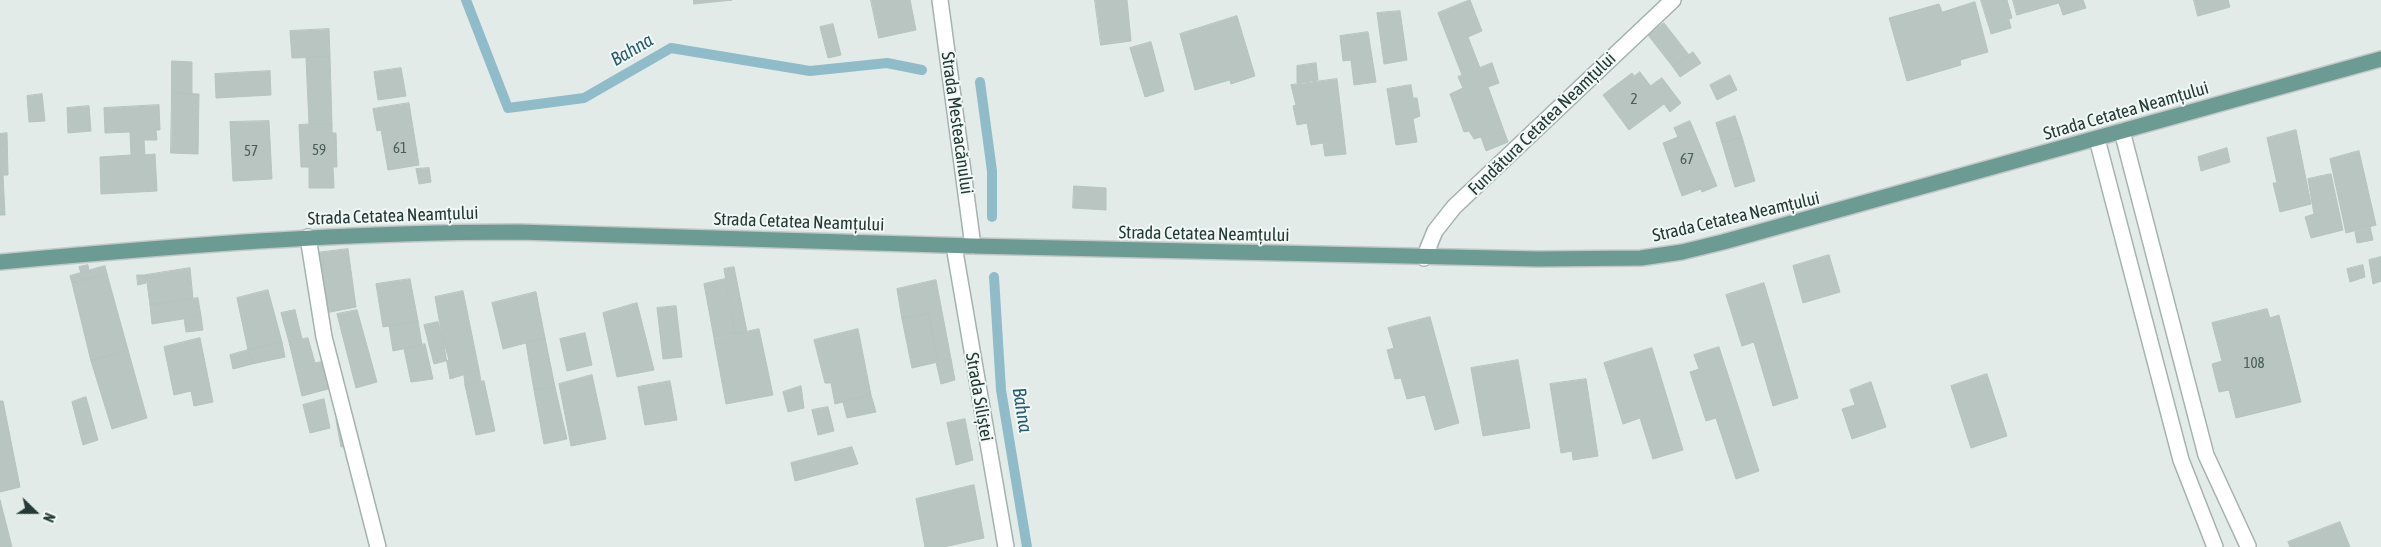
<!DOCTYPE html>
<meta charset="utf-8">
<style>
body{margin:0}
#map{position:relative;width:2381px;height:547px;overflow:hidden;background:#e2ebe8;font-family:"Asap Condensed",sans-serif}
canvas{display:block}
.north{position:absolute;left:10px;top:487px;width:50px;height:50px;-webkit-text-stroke:4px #f2f8f5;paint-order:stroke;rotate:112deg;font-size:14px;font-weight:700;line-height:20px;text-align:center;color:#243a36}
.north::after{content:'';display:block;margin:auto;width:18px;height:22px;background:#243a36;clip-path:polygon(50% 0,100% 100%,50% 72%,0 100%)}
</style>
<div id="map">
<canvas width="2381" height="547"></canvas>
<div class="north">N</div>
</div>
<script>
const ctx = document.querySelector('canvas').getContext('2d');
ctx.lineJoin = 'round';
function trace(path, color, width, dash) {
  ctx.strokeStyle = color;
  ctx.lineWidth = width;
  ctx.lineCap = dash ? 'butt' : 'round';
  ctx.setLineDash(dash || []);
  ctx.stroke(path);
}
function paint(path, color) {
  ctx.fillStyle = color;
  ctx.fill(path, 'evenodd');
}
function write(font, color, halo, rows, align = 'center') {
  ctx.font = font + ' "Asap Condensed",sans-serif';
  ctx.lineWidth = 4;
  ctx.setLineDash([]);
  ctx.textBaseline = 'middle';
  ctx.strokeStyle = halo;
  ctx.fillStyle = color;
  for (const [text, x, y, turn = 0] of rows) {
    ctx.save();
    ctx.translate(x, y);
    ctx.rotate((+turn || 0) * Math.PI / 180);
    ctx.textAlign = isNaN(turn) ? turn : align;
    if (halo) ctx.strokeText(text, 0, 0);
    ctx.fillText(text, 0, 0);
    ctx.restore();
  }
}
trace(new Path2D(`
 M466 0 508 108 584 98 671 48 810 71 887 63 922 70
 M980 82 992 171V217
 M994 277 1001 390 1027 547`), '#90bcca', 10);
const building = new Path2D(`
 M694 0H732L694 4Z
 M871 0H910L916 30 879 38Z
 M1095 0H1127L1131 41 1101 45Z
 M1470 0 1482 31 1468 37 1480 68 1462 75 1438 13Z
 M1981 0H2007L2012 18 1989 26Z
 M2013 0H2083L2086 8 2063 15 2059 3 2017 15Z
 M2194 0H2228L2230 7 2198 16Z
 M1975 2 1988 52 1960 60 1961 65 1907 81 1889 18 1939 4 1942 12Z
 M1400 11 1407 60 1384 64 1377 13Z
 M1237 16 1255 76 1231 84 1230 80 1195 90 1180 34Z
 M2009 20 2011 28 1991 34 1989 26Z
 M1664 23 1689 55 1673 67 1648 35Z
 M833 24 841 55 828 58 820 27Z
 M329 29 330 57 292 58 290 31Z
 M1368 32 1376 82 1354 85 1351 60 1343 61 1340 36Z
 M1151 42 1164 91 1145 97 1130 48Z
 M1693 52 1701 63 1680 77 1673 67Z
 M330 57 332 124H309L306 58Z
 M172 61 192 62V94L172 93Z
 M1316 63 1318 80 1297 83V66Z
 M1492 63 1499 83 1488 87 1508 142 1486 151 1481 137 1474 139 1469 131 1464 132 1450 94 1463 88 1458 77Z
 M401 68 406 96 378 100 374 72Z
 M270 71 271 95 216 98 215 74Z
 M1640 72 1664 104 1629 130 1603 95 1632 73 1634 76Z
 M1730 75 1737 90 1717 100 1710 85Z
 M1662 78 1681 103 1670 112 1651 86Z
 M1337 79 1346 154 1325 156 1323 143 1311 145 1307 123 1297 125 1293 106 1296 105 1291 85Z
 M1411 85 1413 98H1417L1420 116 1413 119 1417 142 1396 145 1387 89Z
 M172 93 199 94 198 154 171 153Z
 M42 94 45 121 29 122 27 96Z
 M409 103 419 165 388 170 381 130 377 131 373 109Z
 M159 105 160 130H156L157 140H144L145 155 155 154 157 191 101 194 100 157 131 155 130 132 105 133 104 108Z
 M89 106 91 131 68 133 67 108Z
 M1735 116 1742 137 1722 143 1716 123Z
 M269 121 272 179 233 181 230 122Z
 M1690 121 1717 186 1702 192 1701 189 1682 196 1663 143 1678 137 1674 128Z
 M309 124H332V133H336L337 167H333L334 188H309V167H301L299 125Z
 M2296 130 2311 204 2280 212 2273 183H2277L2267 138Z
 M7 133 8 175H3L5 215H0V134Z
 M1742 137 1755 181 1735 187 1722 143Z
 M2227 148 2230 162 2201 171 2198 157Z
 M2359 151 2376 225 2346 233 2330 159Z
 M429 168 431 182 419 184 416 169Z
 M2331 174 2343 230 2311 238 2305 217 2314 214 2308 179Z
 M1074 186 1106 188V210L1073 208Z
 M2370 227 2373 240 2357 243 2355 232Z
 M348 249 356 307 315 315 307 254Z
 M1829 255 1840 292 1803 303 1793 266Z
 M2381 257V281L2373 284 2369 260Z
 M88 265 89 271 81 273 79 267Z
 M2363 265 2365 277 2350 282 2347 269Z
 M105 266 107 274 72 283 70 276Z
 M734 267 747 332 735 334 724 269Z
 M190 268 193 299 150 305 146 275Z
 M107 274 128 350 91 361 72 283Z
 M137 275H146V283L138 285Z
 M410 279 418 321 383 327 376 284Z
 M725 279 735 334 714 338 704 284Z
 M936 280 951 359 938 362 929 313 902 319 897 289Z
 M1764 283 1798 398 1773 406 1754 342 1742 346 1726 295Z
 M268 290 282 342 248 350 237 298Z
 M463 291 479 370 450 379 435 297Z
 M536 292 545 338 503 349 492 303Z
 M198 298 201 316 152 324 150 305Z
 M637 303 654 370 617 377 603 313Z
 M676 306 682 357 663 359 657 308Z
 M2267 309 2270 318 2279 315 2301 402 2236 418 2229 390 2219 392 2212 364 2222 361 2212 323Z
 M295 310 302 339 289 342 281 313Z
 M357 310 377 382 356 388 337 314Z
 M929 313 938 362 912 368 902 319Z
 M201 316 203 330 186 332 184 318Z
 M1430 317 1459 423 1435 430 1425 395 1407 399 1401 378 1395 379 1387 350 1394 348 1388 328Z
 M418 321 422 345 393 351 389 326Z
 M438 322 449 360 434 364 424 325Z
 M759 329 773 395 726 404 714 339Z
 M858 329 871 395 835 404 831 383H825L814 340Z
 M585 333 592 365 567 371 560 339Z
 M200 338 213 402 194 406 191 391 174 395 164 347Z
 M308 338 315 363 325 361 332 388 302 396 289 342Z
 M545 338 555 387 534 390 526 343Z
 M282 342 285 357 252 364 248 350Z
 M425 344 433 379 411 382 404 349Z
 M1719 347 1759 471 1736 479 1716 418 1706 421 1690 372 1699 369 1694 355Z
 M1652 348 1683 450 1653 459 1640 418 1623 424 1604 363Z
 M128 350 147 418 112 429 91 361Z
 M248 350 252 364 233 369 230 355Z
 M951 359 955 380 941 384 936 362Z
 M1518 360 1530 428 1483 436 1471 368Z
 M479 370 481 382 465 385 464 375Z
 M1987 374 2007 436 1971 448 1951 386Z
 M592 375 606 439 571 446 559 384Z
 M1586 379 1598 456 1573 460 1572 451 1561 453 1550 384Z
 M484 381 495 431 476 435 465 385Z
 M670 381 677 420 645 425 638 387Z
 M1871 382 1886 427 1852 439 1842 409 1855 405 1850 390Z
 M801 386 804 408 788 412 783 392Z
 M555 387 567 439 544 444 534 390Z
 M871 395 876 412 847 418 843 402Z
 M86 397 98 440 83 445 72 402Z
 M324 399 330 428 310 433 303 405Z
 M0 401H3L20 487 0 492Z
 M828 407 834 431 818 435 812 410Z
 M352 416 358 444 341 447 336 420Z
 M965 419 973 460 956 465 947 423Z
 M852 447 858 464 795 481 791 463Z
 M974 485 984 538 944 547H925L916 499Z
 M0 500 12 547H0Z
 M2340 522 2350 547H2290L2288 542Z`);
paint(building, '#b8c5c1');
trace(building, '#b5c4bf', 1);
const service = new Path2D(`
 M2122 131 2206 455 2248 546`);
const minor = new Path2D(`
 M940 0 973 246
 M2097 139 2181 460 2215 547
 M308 237 324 337 378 547
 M954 246 1006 547
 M1424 258 1435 231 1454 207 1673 0`);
const primary = new Path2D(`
 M0 262C174 246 344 232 519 232L973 246 1538 259 1641 258 1682 252 1723 242 2381 59`);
trace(service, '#a5b2af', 18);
trace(minor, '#a5b2af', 18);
trace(primary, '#c2c8c7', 18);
trace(service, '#fff', 15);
trace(minor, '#fff', 15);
trace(primary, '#6c9b93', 15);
write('15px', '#495d59', null, [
 ["2",1634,99],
 ["61",400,148],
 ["59",319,150],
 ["57",251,151],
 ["67",1687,159],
 ["108",2254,363]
]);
write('18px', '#243a36', '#f2f8f5', [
 ["Strada Cetatea Neamțului",2126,111,-16],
 ["Strada Mesteacănului",957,123,82],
 ["Fundătura Cetatea Neamțului",1542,124,-44],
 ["Strada Cetatea Neamțului",393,216,-2],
 ["Strada Cetatea Neamțului",1736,217,-13],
 ["Strada Cetatea Neamțului",799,222,2],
 ["Strada Cetatea Neamțului",1204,234,1],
 ["Strada Siliștei",979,397,80]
]);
write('italic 19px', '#255d6f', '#f2f8f5', [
 ["Bahna",632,50,-30],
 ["Bahna",1022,410,81]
]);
</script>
